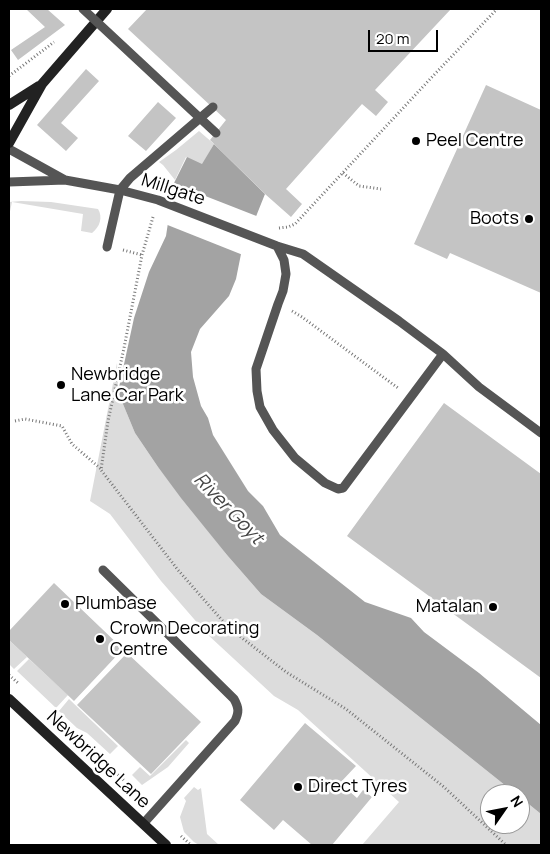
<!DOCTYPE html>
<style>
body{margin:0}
#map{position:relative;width:550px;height:854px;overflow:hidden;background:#fff;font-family:Manrope,sans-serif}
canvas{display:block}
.frame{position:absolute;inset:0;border:10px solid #000;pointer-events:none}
.north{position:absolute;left:480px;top:784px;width:50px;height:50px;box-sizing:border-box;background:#fff;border:1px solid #999;border-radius:50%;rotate:57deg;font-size:14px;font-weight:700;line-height:20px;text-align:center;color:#000}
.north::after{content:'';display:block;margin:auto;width:18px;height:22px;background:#000;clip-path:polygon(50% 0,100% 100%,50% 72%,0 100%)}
.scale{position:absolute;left:368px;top:30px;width:70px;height:22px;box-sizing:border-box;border:2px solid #000;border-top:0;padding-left:6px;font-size:15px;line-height:18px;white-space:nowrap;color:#000;-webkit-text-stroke:4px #fff;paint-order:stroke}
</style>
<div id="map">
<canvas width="550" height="854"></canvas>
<div class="frame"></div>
<div class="north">N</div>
<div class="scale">20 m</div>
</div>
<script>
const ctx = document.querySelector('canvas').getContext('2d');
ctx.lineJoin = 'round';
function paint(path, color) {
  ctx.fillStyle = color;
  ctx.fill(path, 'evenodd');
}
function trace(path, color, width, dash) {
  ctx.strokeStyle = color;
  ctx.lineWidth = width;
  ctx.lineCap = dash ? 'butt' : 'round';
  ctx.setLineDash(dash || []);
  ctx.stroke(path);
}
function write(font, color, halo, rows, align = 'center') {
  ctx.font = font + ' Manrope,sans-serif';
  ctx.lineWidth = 5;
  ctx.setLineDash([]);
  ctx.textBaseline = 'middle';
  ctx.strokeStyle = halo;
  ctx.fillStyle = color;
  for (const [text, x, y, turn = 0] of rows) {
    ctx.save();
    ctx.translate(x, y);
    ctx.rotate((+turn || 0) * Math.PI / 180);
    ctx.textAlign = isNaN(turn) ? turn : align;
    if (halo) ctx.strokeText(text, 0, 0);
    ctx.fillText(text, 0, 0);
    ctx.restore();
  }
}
paint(new Path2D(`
 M199 131 214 144 202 165 186 157 175 180 163 165 159 162 176 150Z
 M21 201 51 202 98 209C103 217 100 227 92 233L81 231 83 214 12 202 9 216V202Z
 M117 363 118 392 135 433 158 467 227 555 261 594 317 635 516 794H490V824H520V797L541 814V845H362L399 802 298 710 274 696 207 634 161 581 110 514 90 501Z
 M9 640 27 657 14 669 9 664Z
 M29 659 68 695 56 708 17 671Z
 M69 699 118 746 110 754 87 733 77 728 59 711Z
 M186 740 189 743 168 767 142 785 132 775 140 767 150 776Z
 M194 787 198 790 201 788 207 834 219 845H199L194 842 184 832 180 817 186 801 184 798Z`), '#dcdcdc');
paint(new Path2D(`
 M214 144 265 194 241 254 236 279 229 296 200 329 191 352 193 377 201 406 208 418 213 435 248 491 263 506 280 535 365 602 411 618 424 632 479 673 541 725V814L520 797V794H516L317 635 261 594 227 555 181 498 158 467 135 433 118 392 134 318 149 272 166 236 174 183 187 157 202 164Z`), '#a3a3a3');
paint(new Path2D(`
 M172 183 259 217 243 255 165 224Z`), '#fff');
paint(new Path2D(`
 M26 9H47L65 25 18 60 11 50 45 27Z
 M147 9H451L375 90 388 102 376 116 362 104 286 189 302 204 291 217 265 194 210 140 226 120 128 29Z
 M86 69 99 81 61 123 78 138 66 151 37 125Z
 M486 85 541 110V293L450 253 447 259 414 244Z
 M158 102 176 118 146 151 128 136Z
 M444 403 541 474V678L347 536Z
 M54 583 123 649 74 701 9 640V631Z
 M127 653 201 722 151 774 77 705Z
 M305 723 356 766 340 783 357 798 363 790 372 797 332 845H312L283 820 274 830 240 800Z`), '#c4c4c4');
trace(new Path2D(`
 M9 76 54 42
 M343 173 359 186 381 189
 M153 217 142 255 124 348 108 421 101 470 178 570 228 627 286 672 346 709 444 787 506 845
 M279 228 288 227 295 224 432 77 497 9
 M123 250 142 255
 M292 311 302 317 398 388
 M15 421 25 419 62 426 72 444 101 469
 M9 675 18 683
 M87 746 130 786
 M181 836 191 845`), '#777', 3, [1, 2.5]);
trace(new Path2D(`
 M9 149 65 180
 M9 182 65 180 120 190 158 200 277 246 303 254 399 321 443 354 479 387 541 433
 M277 246 284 260 286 274 283 291 278 304 256 369 257 391 260 407 273 430 295 458 325 483 338 489 343 488 443 354
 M107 247 120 190 130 178 213 107
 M103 570 234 699C239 708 239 712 235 721L143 824`), '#555', 9);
trace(new Path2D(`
 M9 105 39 86
 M9 143 42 84 107 9
 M9 699 166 845`), '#222', 10);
trace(new Path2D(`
 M83 9 216 133`), '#555', 9);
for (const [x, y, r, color] of [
 [416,141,5,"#000"],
 [529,219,5,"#000"],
 [61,385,5,"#000"],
 [65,604,5,"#000"],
 [493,607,5,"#000"],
 [100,639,5,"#000"],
 [298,787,5,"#000"]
]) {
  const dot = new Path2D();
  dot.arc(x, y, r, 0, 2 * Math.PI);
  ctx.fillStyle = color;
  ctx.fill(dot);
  trace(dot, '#fff', 2);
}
write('18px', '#000', '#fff', [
 ["Peel Centre",426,141],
 ["Boots",519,219,"right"],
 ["Newbridge",71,375],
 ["Lane Car Park",71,396],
 ["Plumbase",75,604],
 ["Matalan",483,607,"right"],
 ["Crown Decorating",110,629],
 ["Centre",110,650],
 ["Direct Tyres",308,787]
], 'left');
write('18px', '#000', '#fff', [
 ["Millgate",173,190,18],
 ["Newbridge Lane",98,760,43]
]);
write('italic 19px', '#444', '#fff', [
 ["River Goyt",228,509,46]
]);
</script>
